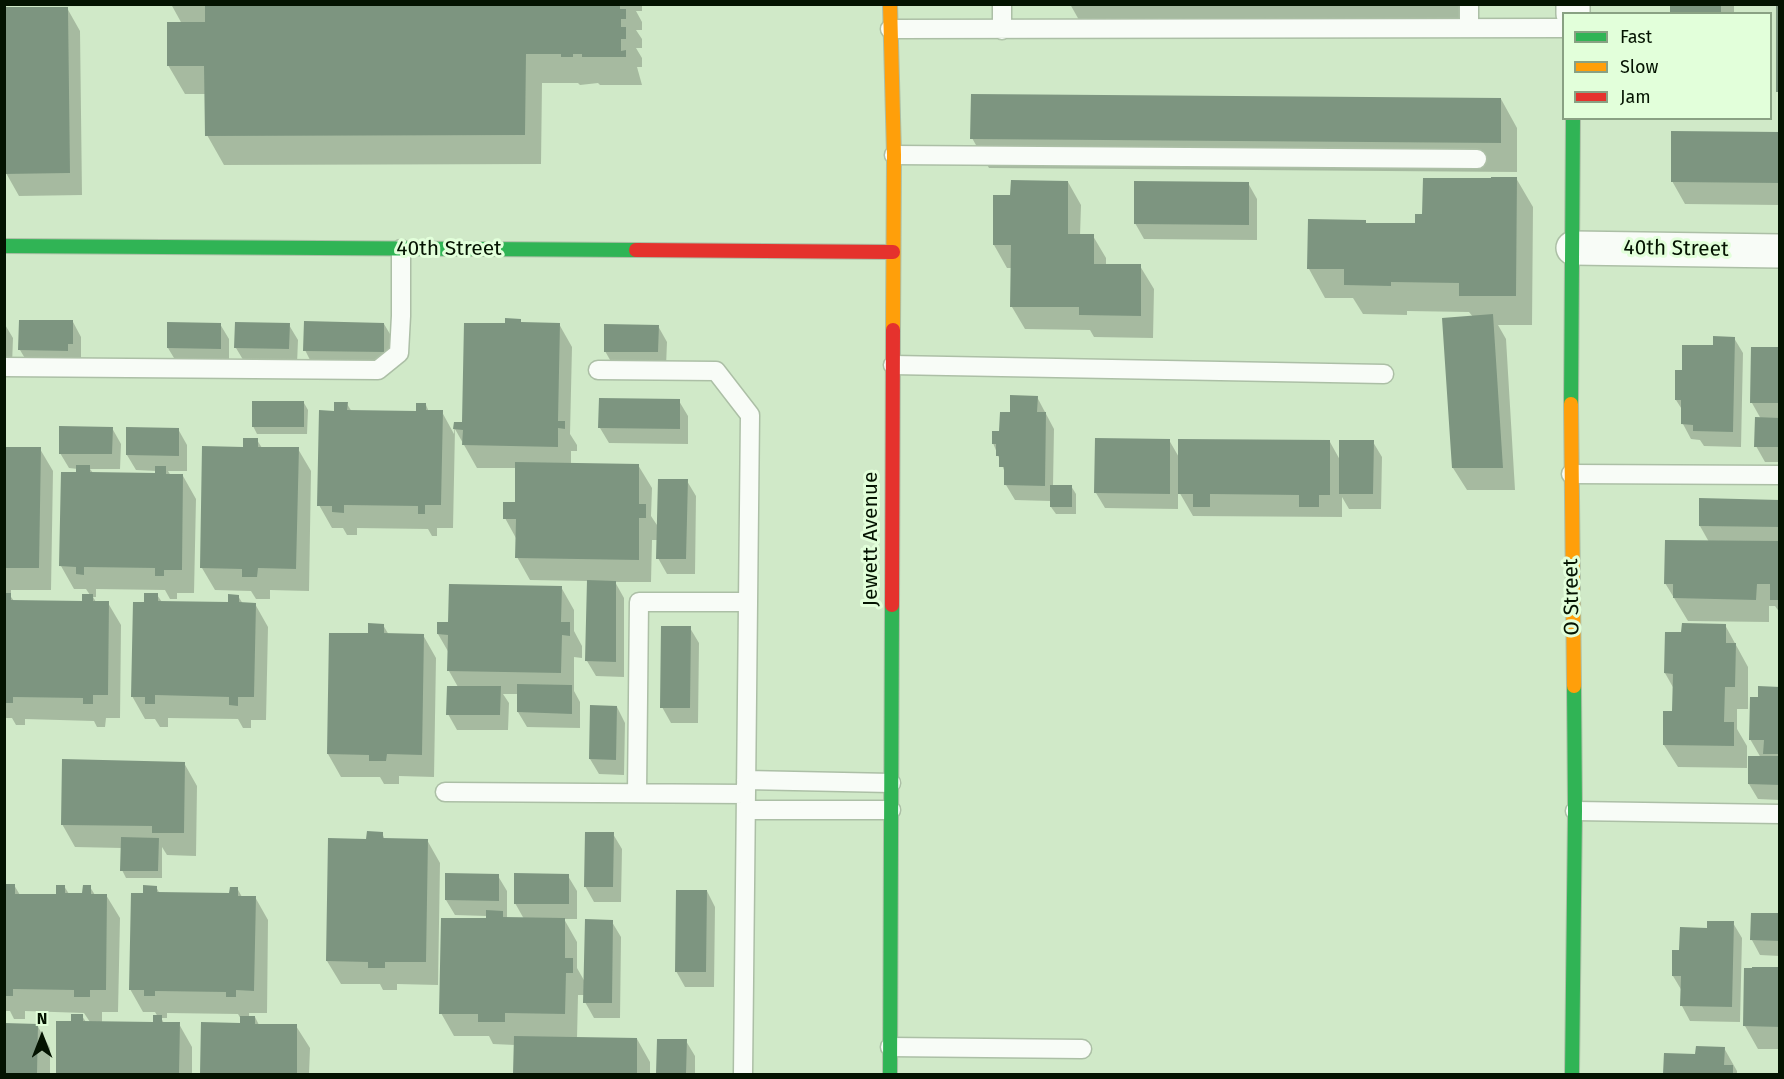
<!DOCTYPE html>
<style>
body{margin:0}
#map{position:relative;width:1784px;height:1079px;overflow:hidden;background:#d0e9c8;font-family:"Fira Sans",sans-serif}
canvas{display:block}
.frame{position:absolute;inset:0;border:6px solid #041301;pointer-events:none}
.legend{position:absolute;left:1562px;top:12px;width:210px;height:108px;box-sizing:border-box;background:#e2ffda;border:2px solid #89a183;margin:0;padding:8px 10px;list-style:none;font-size:18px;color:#041301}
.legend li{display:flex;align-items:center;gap:12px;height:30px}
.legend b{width:30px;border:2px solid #89a183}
.north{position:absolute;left:12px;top:1007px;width:60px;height:60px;-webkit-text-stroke:4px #e2ffda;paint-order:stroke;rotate:0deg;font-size:16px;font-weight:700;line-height:24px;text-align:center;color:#041301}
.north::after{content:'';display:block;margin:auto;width:21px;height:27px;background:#041301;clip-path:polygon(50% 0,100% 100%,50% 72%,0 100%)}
</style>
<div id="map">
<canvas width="1784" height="1079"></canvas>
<div class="frame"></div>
<ul class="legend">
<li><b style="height:8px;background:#30b455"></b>Fast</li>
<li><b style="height:8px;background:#ff9f0a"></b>Slow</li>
<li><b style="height:8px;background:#e5322d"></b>Jam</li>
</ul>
<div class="north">N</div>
</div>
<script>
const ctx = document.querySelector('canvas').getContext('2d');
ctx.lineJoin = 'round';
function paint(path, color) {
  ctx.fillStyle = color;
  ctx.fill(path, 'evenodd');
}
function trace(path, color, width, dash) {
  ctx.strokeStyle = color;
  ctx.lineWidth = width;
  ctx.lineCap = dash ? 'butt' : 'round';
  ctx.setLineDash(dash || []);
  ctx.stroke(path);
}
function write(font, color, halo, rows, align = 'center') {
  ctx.font = font + ' "Fira Sans",sans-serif';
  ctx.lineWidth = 6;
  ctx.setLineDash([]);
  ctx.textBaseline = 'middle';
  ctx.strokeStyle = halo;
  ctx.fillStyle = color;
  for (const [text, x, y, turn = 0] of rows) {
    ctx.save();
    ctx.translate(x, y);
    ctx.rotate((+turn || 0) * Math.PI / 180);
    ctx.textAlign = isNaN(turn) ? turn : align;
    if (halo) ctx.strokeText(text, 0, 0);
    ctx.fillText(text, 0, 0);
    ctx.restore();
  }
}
paint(new Path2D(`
 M171 4H642V11H636L642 22V30H636L642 39V48H636L642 58V67H637L642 85H600L598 83 580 85 578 83H542L541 164 224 165 207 135 206 94H185L168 65 182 24Z
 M1070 4H1473L1463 31 1079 20Z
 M1671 4H1734V14H1671Z
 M67 8 80 31 82 195 19 196 6 173Z
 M1501 99 1517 128V172L989 168 972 138Z
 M1780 133V205L1685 204 1672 181Z
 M1516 178 1533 207 1532 325H1498L1506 339 1515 490H1467L1453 468 1473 317 1469 312 1407 311V315L1363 314 1353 298H1325L1309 269 1366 224H1417L1424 216Z
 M1068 182 1081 205 1080 236H1093L1106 258V266H1140L1154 289 1153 338 1094 337 1090 330 1025 329 1012 307V268H1007L994 245 1012 197Z
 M1248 183 1257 199V240L1144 239 1135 223Z
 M73 322 81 337V359H76V366L29 365 20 350Z
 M4 323 13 338 12 365H4Z
 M220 324 229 339V364L177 363 168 348Z
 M384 324 393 339 392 367 313 366 305 350Z
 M522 324H559L572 347 570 434 577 445V451H571V465H638L652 488 651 516 659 528 687 481 696 496 695 574H667L658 558V540H652L651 582H615L624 598V677L596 676 587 661 588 581 530 580 517 557V540L505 518 516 504 517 468H477L455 429 453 528H437V536H432L428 529 357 528V535H347L343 528H332L319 505 336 413 347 404 352 412 417 413 426 405 429 412H442L454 434 455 424H464Z
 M289 325 298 340 297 364 245 363 236 348Z
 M658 326 667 342 666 367H614L605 351Z
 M1734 338 1743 353 1741 447 1704 446 1700 440 1691 439 1683 424V411L1676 400 1683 371 1714 346Z
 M1780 349V462H1765L1756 446 1761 419 1752 403Z
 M1037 397 1054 429 1053 486H1071L1076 494V514H1056L1051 507V501L1015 500 1006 485V475L993 443 1011 414Z
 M679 401 688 416V444L609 443 600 428Z
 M304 403 308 410 307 434H257L253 426Z
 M112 428 121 444 120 469H90L93 473 157 474V471L136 470 127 455 178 429 187 445V471H168L171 476H183L196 499 194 593H177V599H170L165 590 96 589V597H93L96 602 108 603 121 625 120 718H106L105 727H97L94 721 25 719V725H16L12 718H4V445L6 448 40 449 53 471 51 590H11V597L14 601 84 602 90 595 86 589H74L61 566 78 469 69 468 60 453Z
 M257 440 262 448 298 449 311 471 309 591 270 590V599H256L251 591 215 590 202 568 245 449Z
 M1169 440 1180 459 1330 442 1340 460 1373 442 1382 457 1381 509H1349L1342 497V517L1193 516 1178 490V509L1105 508 1096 493Z
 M1780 501V613L1775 606H1769V622L1688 621 1665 583 1709 542 1700 526Z
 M561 587 574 610V631L582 646V658L574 657V691L580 702V728L527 727 518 712 519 694H503L509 703 508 730H457L448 714 458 687 449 671V653L438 634 449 623Z
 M157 595 162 602 230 603 238 596 243 604H255L268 627 266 720H251V728H243L238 719 168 718V727H160L155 719H145L132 696 145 603Z
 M383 625 389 635H423L436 658 434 777 399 776V784H384L380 777H341L328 754 369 635Z
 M1725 625 1748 667V709H1737V729L1747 746V768H1749L1761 758 1750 739 1760 699 1780 688V800L1758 799 1749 784V768L1678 767 1664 745 1674 712V689L1665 673 1683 634Z
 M690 628 699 643 698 723H671L662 707Z
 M591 707H617L625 723 624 775 599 774 590 759Z
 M184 763 197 786 196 856 167 855 162 847V878H126L122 870V848L75 847 62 824Z
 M382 833 385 840H427L440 863 438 985 397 984V990H383L380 984H341L327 961 368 840Z
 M613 834 622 849 621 902H594L585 886Z
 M498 876 507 891V919H524L515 903 568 876 577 891V919H564L577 942V968L585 982 612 922 621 937 620 1018H594L585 1002V995H578L577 1038 637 1039 650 1062V1074H514L515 1045 493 1044 489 1036H454L441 1013 487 920V916L455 915 446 900Z
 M4 885H14L20 895 58 896 64 886 69 894H83L90 887 95 895H106L120 918 118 1012H102V1022L155 1023 158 1017 155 1012H143L130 989 145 895 156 887 160 894 231 895 237 888 242 897H255L268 920 267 1013H249V1017H255L259 1025 296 1026 310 1048 309 1074H201L202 1024 241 1025V1019L238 1014 167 1013V1018H161L164 1023 179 1024 192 1047V1074H57L58 1022 72 1023 82 1016 86 1022H90L84 1013 25 1011V1019H14L10 1011H4Z
 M707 891 715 907 714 987H685L676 971Z
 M1780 915V956L1760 955 1752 940Z
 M1733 923 1742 938 1740 1022 1690 1021 1682 1006V991L1673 976 1674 952H1681Z
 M1780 968V1049H1758L1745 1026 1746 970Z
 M4 1025H37L50 1048V1074H4Z
 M658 1040 686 1041 695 1056V1074H658Z
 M1724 1048 1737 1071V1074H1665V1055H1697Z`), '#0003');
paint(new Path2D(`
 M205 4H620V9H626V19H621V27H626V39H621V51L626 50V57H582V54H573V57H561V54H526L525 135 205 136 204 66H167V22H205Z
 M1670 4H1721V14H1670Z
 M1776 4H1780V92H1776Z
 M4 7H68L70 173 4 174Z
 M971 94 1501 98V143L970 139Z
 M1671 131 1780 132V183L1671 182Z
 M1491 177H1517L1516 296H1459V283L1391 282V286L1344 285V269H1307L1308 219 1366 220V223H1415V214H1422L1423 178H1491Z
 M1011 180 1068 181V234H1094V264H1141V316L1079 315V307H1010L1011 245H993V195H1010Z
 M1134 181 1249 182V225L1134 224Z
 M1493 314 1503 468H1452L1442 318Z
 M505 318 521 319V322L560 323 558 421H565V429L558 428V447L462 445 463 430 453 429 454 422H462L464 323H505Z
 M19 320H73V344H68V351L18 350Z
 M304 321 384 323V352L303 351Z
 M167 322 221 323V349L167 348Z
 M235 322 290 323 289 349 234 348Z
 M604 324 659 325 658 352H604Z
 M1713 336 1735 337 1733 432 1693 431V425L1681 424V400H1675V370H1682V345H1713Z
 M1751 347H1780V403H1750Z
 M1010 395 1038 396 1037 412H1046L1045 486 1004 485V467H999V456H996V444H992V431H999L1000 412H1010Z
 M599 398 680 399V429L598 428Z
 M252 401H304V427H252Z
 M334 402H348L347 410 416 411V403H426V410H443L441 505H425V514H418V506L344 505V513L332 512V506H317L319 410 334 411Z
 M1755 417 1780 418V447H1754Z
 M59 426 113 427 112 454H59Z
 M126 427 179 428V456L126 455Z
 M243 438H258V447H299L296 569 258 568 257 577H242V569L200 568 202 446 243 447Z
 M1095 438 1170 439V494L1094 493Z
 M1178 439 1330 440V495H1319V507H1299V495L1210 494V507H1193V494H1178Z
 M1339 440H1374L1373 494H1339Z
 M4 447H41L39 568H4Z
 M515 462 639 464V504H646V518H639V560L515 558 516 519H503V502H515Z
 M76 465H90V472L155 473V466H166V474H183L182 570H164V576H155V568L84 567V575L76 574V567L59 566 61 472H76Z
 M658 479H688L686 559H656Z
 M1050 485H1072V507H1050Z
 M1699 498 1780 500V527L1699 526Z
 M1665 540 1780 541V600H1770V584H1757L1756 600 1673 598V584H1664Z
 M587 580 616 581V662L585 661Z
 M449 584 562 586 561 622H570V636L562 635 561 673 447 671 448 635 437 634V622H448Z
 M4 593H11V600L82 601V594H93V601H109L108 695H93V704H83V698L13 697V703H4Z
 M144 593H158V601L228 602V594L239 595V602L256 603 254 697H238V706L229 705V697L155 695V704H145V697H131L133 602H144Z
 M368 623 384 624V633L424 634 422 755 387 754 386 761H369V755L327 754 329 633H368Z
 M1682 623 1726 624V643H1736L1735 687H1725L1724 722H1734V746L1663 745V711H1672L1673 674 1664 673 1665 632H1681Z
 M661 626H691L690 708H660Z
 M517 684 572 685V714L517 712Z
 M447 686H501L500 715H446Z
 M1758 686 1780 687V754H1763L1764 740H1749L1750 697H1758Z
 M590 705 617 706 616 760 589 759Z
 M1748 756H1780V785L1748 784Z
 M62 759 185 762 184 833H152V826L61 825Z
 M367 831 383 832V838L428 839 426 962H385V968H368V962L326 961 328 838 366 839Z
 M585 832H614L613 887H584Z
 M121 837 159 838 158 871H120Z
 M445 873 499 874V901L445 900Z
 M514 873 569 874V904H514Z
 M4 884H15V894H56V885H65V893H82L83 885H91V894H107L106 990H90V997H74V990L13 989V996H4Z
 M143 885 157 886V892L229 893 230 887H238V896H256L254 991 236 990V997H226V992L155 991V996H144V990H129L131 893H143Z
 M676 890H707L706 972H675Z
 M486 910 503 911V917L565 918V958H573V973H566L565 1014 505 1013V1022H478V1014H439L441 918H486Z
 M1751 913H1780V941L1750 940Z
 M585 919 613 920 612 1003H583Z
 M1707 921H1734L1732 1007 1680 1006 1681 976H1672V950H1679L1680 927 1707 928Z
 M1752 967H1780V1027L1743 1026 1744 968H1752Z
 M71 1014H83V1021L153 1022V1015H162V1022H180L179 1074H56V1021H71Z
 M240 1016H255V1024H297V1074H200L201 1022 240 1023Z
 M4 1023 38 1024 37 1074H4Z
 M514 1036 637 1038V1074H513Z
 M657 1039H687L686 1074H656Z
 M1696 1046 1725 1047 1724 1065H1733V1074H1663L1664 1053 1695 1054Z`), '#7d9580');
const lane = new Path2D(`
 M1469 28V4
 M890 29 1564 28
 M1002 30V4
 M894 155 1477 159
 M893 365 1384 374
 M4 367 378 370 399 353 401 316V249
 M598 370 716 371 750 415 743 1074
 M1571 474 1780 475
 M746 780 891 783
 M445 792 746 794
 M637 793 639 602H748
 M746 810H891
 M1575 811 1780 814
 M890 1047 1082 1049`);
const street = new Path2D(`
 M1573 4V14
 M1573 248 1780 251`);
const fast = new Path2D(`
 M4 246 636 250
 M1571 404 1573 118
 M890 1074 892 605
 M1572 1074 1575 811 1574 686`);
const slow = new Path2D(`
 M890 4 894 155 893 330
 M1571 404 1574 686`);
const jam = new Path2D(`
 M636 250 893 252
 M892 605 893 330`);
trace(lane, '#acbfa6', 21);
trace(street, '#acbfa6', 36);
trace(fast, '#acbfa6', 16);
trace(slow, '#acbfa6', 16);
trace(jam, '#acbfa6', 16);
trace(lane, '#f8fcf7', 18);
trace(street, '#f8fcf7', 33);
trace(fast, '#30b455', 14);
trace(slow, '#ff9f0a', 14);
trace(jam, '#e5322d', 14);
write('21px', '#041301', '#e2ffda', [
 ["40th Street",449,249],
 ["40th Street",1676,249,1],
 ["Jewett Avenue",871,539,-90],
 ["O Street",1572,597,-91]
]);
</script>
